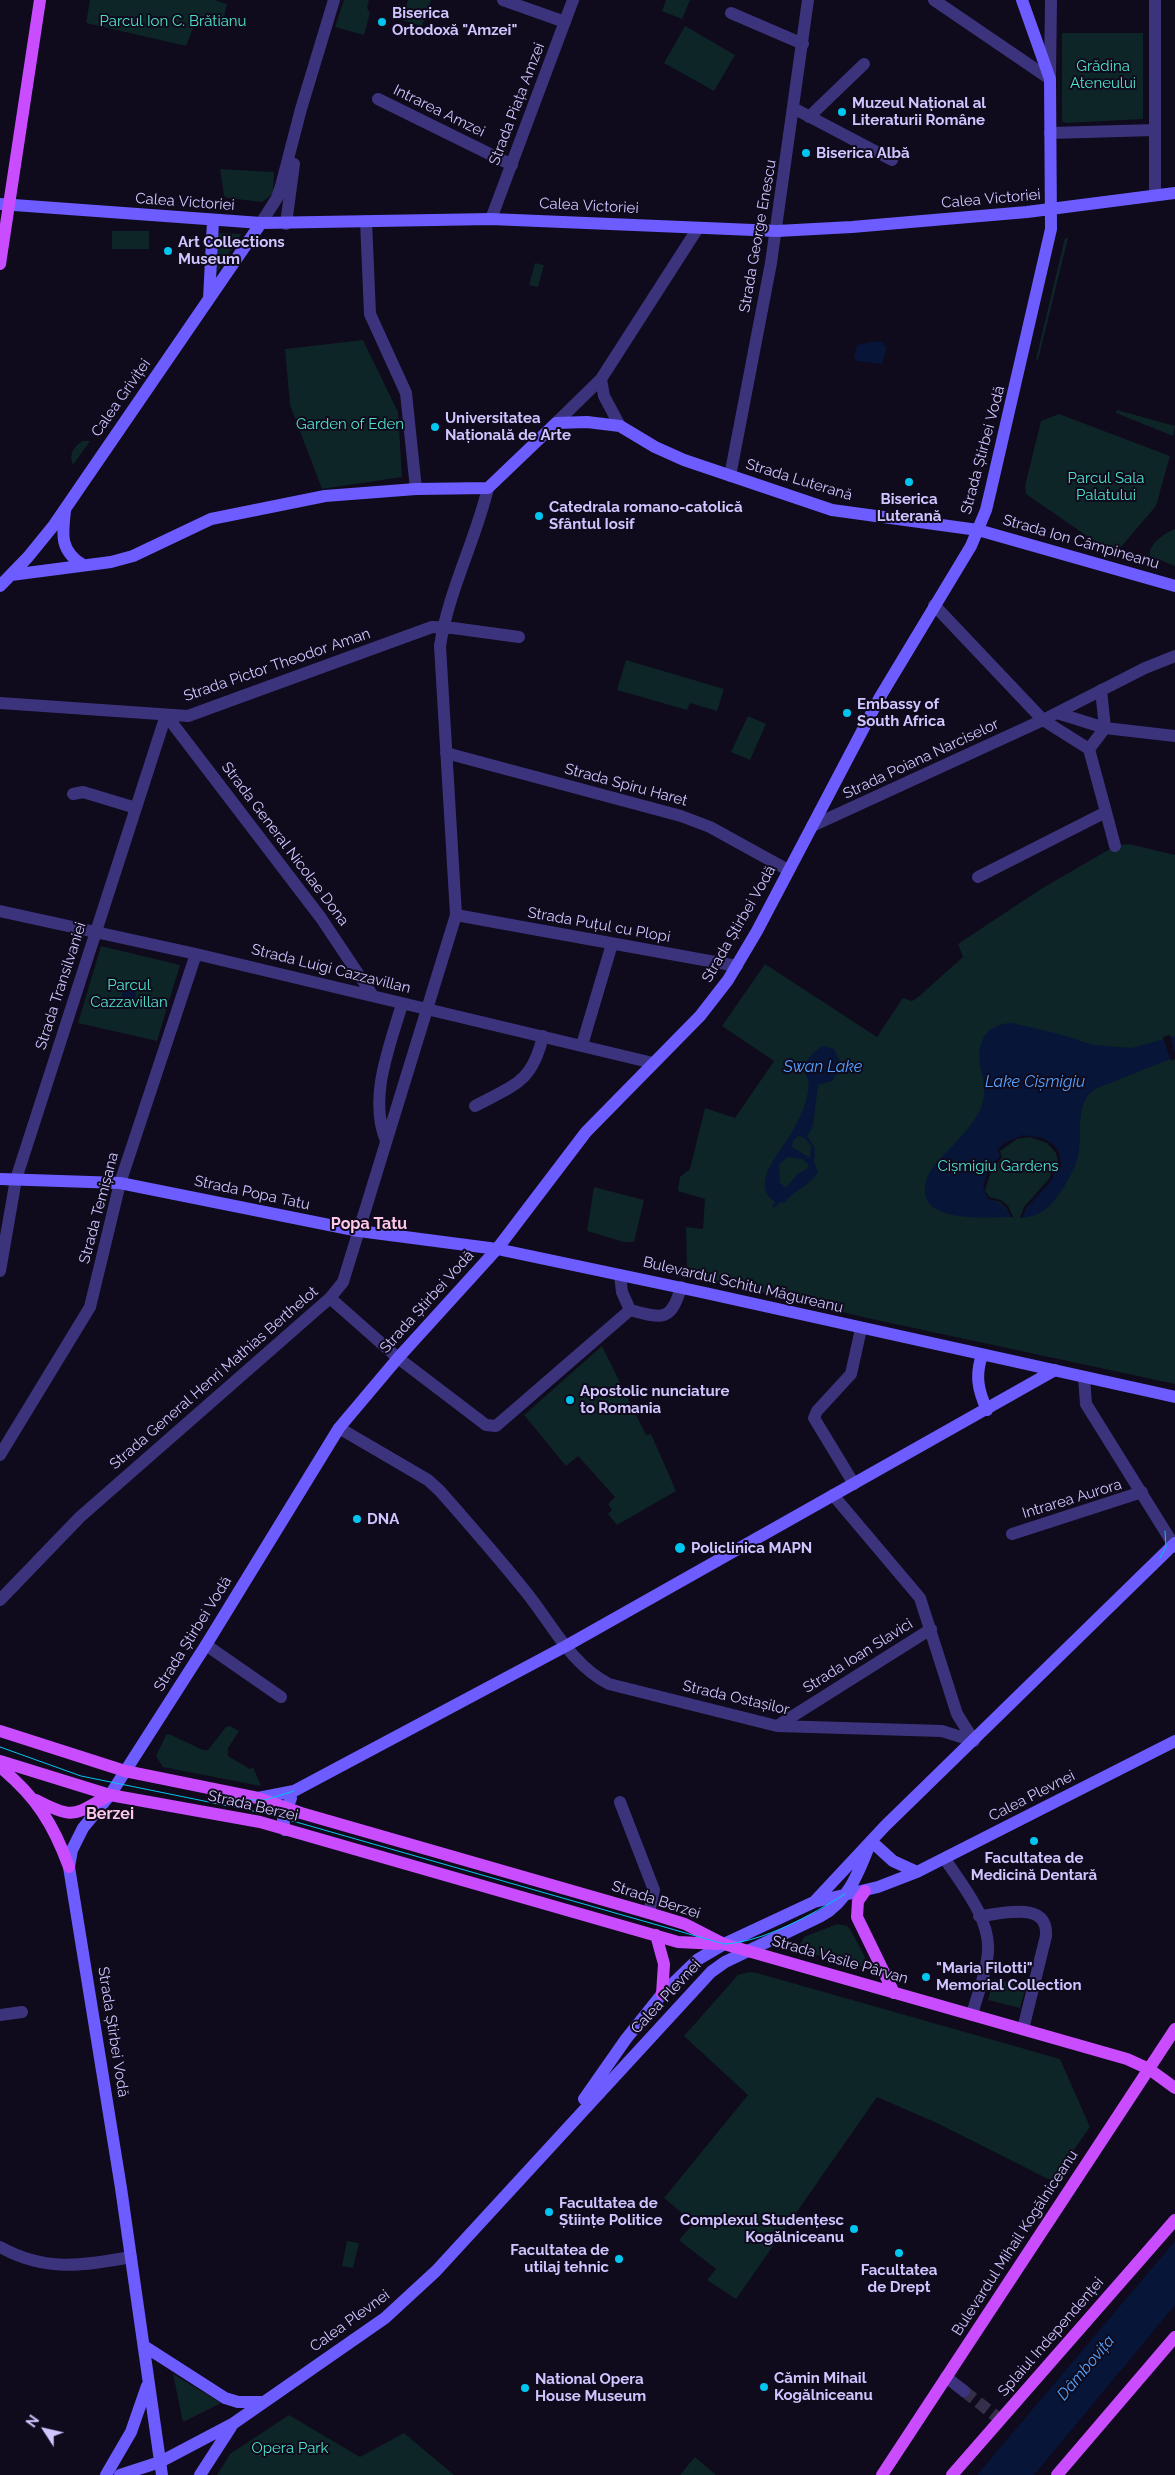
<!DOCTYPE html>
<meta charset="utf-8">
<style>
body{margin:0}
#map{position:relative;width:1175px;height:2475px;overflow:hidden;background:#0f0a1c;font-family:Raleway,sans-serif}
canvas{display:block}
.north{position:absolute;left:20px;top:2405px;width:50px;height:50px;-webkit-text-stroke:4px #0f0a1c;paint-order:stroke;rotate:305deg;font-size:14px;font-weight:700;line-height:20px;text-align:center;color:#d0c5ff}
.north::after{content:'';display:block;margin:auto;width:18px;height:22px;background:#d0c5ff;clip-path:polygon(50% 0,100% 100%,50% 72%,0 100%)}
</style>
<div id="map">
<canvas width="1175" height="2475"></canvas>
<div class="north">N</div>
</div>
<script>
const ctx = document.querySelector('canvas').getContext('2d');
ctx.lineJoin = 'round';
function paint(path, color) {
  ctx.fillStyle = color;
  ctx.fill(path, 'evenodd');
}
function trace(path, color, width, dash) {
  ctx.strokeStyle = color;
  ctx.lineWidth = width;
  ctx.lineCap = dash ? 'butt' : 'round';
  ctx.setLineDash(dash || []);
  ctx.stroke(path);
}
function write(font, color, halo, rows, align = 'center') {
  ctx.font = font + ' Raleway,sans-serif';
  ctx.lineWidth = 4;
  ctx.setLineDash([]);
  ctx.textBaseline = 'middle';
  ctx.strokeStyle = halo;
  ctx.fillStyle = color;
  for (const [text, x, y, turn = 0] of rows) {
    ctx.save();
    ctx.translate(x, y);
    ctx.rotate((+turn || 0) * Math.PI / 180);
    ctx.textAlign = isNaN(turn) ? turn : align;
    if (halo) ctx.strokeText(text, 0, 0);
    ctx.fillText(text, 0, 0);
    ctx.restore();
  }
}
paint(new Path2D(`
 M90 0H215L227 4 222 27 195 23 186 46 86 23Z
 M344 0H369L367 8 370 13 364 35 335 27Z
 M408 0H431L422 26 402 20Z
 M666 0H690L682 19 662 11Z
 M685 26 735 55 714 91 664 63Z
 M1062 33H1143V119L1066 123 1062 121Z
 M220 169 274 172 273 194 262 202 228 198 224 196Z
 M112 231H149V249H112Z
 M216 233 241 234 213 279Z
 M1065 238H1068L1038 360 1036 359Z
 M535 263 544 265 538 287 529 285Z
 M363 340 398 412 402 477 322 489 290 405 285 349Z
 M1117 410 1175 426 1173 436 1116 413Z
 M1059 414 1170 456 1156 506 1120 548 1103 547 1026 494 1025 486 1041 421Z
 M83 441H90L73 465C68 454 74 446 83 441Z
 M1175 529V566L1150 556C1148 544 1165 533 1175 529Z
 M626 660 724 689 717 711 690 703 687 710 617 690Z
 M748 716 766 724 750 760 731 752Z
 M1129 844 1175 855V1384L867 1318 687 1274 686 1227 703 1229 705 1199 678 1191 680 1177 690 1169 705 1108 735 1118 774 1061 722 1026 765 964 877 1037 903 998 912 1001 917 998 963 957 958 944 1041 889 1115 846Z
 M101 946 180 965 157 1041 78 1023Z
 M594 1187 644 1200 634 1242H624L587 1231Z
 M602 1346 646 1435 651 1434 676 1491 617 1525 608 1514 612 1510 608 1504 615 1497 578 1456 566 1466 524 1415Z
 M230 1726 239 1731 228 1748V1756L250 1769 253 1767 261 1786 163 1767 156 1756 166 1735 169 1734 203 1750H208L226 1727Z
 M837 1924 847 1926 850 1929 867 1961 865 1967 801 1951 799 1946 804 1937Z
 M749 1972 757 1973 1060 2059 1090 2127 1052 2181 937 2123 877 2097 736 2299 707 2280 716 2269 679 2240 694 2223 664 2198 748 2095 684 2036 738 1975Z
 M994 1979 1026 1987 1020 2008 988 2000Z
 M347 2241 359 2243 353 2268 342 2266Z
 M173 2374 221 2403 183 2422Z
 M289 2415 360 2457 404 2433 454 2475H217L230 2454Z
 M695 2457 716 2475H680Z`), '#0d2526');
paint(new Path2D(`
 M871 342H882L887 348 882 364 857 361 854 357 857 345Z
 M122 995a7 7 0 1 1 14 0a7 7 0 1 1-14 0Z
 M1012 1023 1059 1034 1093 1045 1132 1048 1175 1036V1057L1095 1089C1075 1103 1082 1129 1079 1151 1078 1165 1059 1199 1047 1208 1040 1214 1031 1217 1022 1218 1030 1199 1049 1188 1056 1168L1062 1166C1056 1141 1046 1141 1023 1135L997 1150 1000 1156 988 1170 983 1186 988 1199C1000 1202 1005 1206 1011 1217 988 1217 921 1224 925 1187 926 1177 932 1167 939 1160 954 1143 976 1125 983 1102 990 1078 970 1060 985 1035 991 1027 1002 1023 1012 1023Z
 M823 1046 834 1049 839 1060 840 1069 832 1081 818 1085 813 1126 807 1136 815 1148 814 1162 818 1172C810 1186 795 1189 785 1202L777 1203C746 1186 783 1149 792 1132 797 1123 802 1113 805 1104 807 1098 810 1086 808 1080 808 1078 806 1076 805 1073 803 1062 813 1051 823 1046ZM798 1136 803 1137 811 1145 810 1158 792 1147 793 1140ZM787 1157 802 1159 809 1165 807 1169 797 1174 788 1186 785 1187 780 1183 779 1165Z
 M1175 2241V2305L1034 2475H977Z`), '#071539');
paint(new Path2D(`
 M1170 1035 1175 1053V1059L1171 1061 1163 1037Z
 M1023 1135 1043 1138 1054 1145 1059 1152 1062 1167 1056 1168 1051 1181 1026 1209 1022 1218H1020L1024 1207 1049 1179 1054 1166 1059 1165 1056 1153 1047 1143 1030 1137 1017 1139 1000 1151 1002 1157 991 1172 985 1190 989 1197 1001 1200 1008 1206 1014 1218 1011 1217 1006 1208 1000 1202 988 1199 983 1186 988 1170 1000 1156 997 1150 1006 1142Z`), '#0f0a1c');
trace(new Path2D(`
 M774 1206 777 1203`), '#071539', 3);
trace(new Path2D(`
 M964 2391 997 2417`), '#362f49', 12, [12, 6]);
trace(new Path2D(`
 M503 0 565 22
 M934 0 1050 79
 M1155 0V194
 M731 13 803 44
 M1050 76 1051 0
 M378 99 512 165
 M795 109 892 160
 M809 117 864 64
 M1050 133 1155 130
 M491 219 573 0
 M366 221 370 314 406 393 416 489
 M261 223 277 198 281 186 301 109 334 0
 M286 224 294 164
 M601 379 604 396 620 426
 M556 423 601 379 698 228
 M730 476 771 263 808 0
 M934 605 1043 720 1089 749
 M0 703 188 716 432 627 453 628 519 637
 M1057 713 1105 728 1175 736
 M166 715 321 918 373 996
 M1089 749 1105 728 1101 690
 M446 753 681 816 710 827 788 870
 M73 794 83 792 136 808
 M1106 812 1115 846
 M812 826 1043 720 1145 668 1175 656
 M978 877 1106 812 1089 749
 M0 911 196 954 653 1063
 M456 915 737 966
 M582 1045 612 944
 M475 1106C514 1085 532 1083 543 1036
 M386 1141C368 1097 390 1046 402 1004
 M0 1271 16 1179 166 715
 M620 1275 622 1292 630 1310
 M330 1298 398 1358 486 1425 496 1426 630 1310
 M630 1310C661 1318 671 1323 681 1287
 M1084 1377 1086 1404 1175 1547
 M339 1428 428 1480 440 1491C469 1524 498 1557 526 1592 552 1624 571 1665 609 1684L777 1726 942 1731 974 1741
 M0 1455 90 1307 120 1183 196 954
 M854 1484 814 1418 817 1411 851 1374 861 1329
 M833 1495 920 1598 957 1714 974 1741
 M1012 1534 1142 1492
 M0 1600 80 1517 330 1298 343 1282 456 915 440 646C448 592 475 542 488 488
 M206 1645 281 1697
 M777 1726 931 1629
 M620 1802 654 1890 649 1913
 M945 1859C962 1885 990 1918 988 1951 987 1972 977 1995 972 2015
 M979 1916C1003 1914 1048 1900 1046 1936L1023 2029
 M0 2015 22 2012
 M0 2247C45 2272 82 2266 131 2257
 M946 2377 964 2391`), '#3c337d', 12);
trace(new Path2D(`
 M0 204 261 223 491 219 777 231 852 227 1027 212 1175 193
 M209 299 213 221
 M65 511C62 535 60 551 83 565
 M11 575 111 562 133 556 211 519 325 496 416 489 488 488 556 423 587 422 620 426 655 447 684 460 832 510 978 530 1175 586
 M0 586 28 557 54 525 261 223
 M0 1179 120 1183 359 1231 497 1249 701 1292 1175 1397
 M982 1355C975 1376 978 1390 987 1410
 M258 1798 294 1791 566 1646 1055 1370
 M285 1830 283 1819 291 1798
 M871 1841 893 1861 917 1872
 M814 1902 885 1826 1175 1543
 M584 2099 626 2039 662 1994 697 1960 724 1944 814 1902 878 1887 917 1872 1175 1741
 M144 2346 225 2398 238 2402H262
 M106 2475 131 2432 147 2386
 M120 2475 160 2462 234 2423 385 2318 436 2271 711 1972 725 1962 821 1916C849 1901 860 1869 871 1841
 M162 2475 121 2188 69 1867 72 1850 83 1828 110 1795 206 1645 339 1428 398 1358 497 1249 586 1132 700 1016 728 980 757 931 880 697 971 546 986 510 991 489 1051 229 1050 79 1022 0
 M200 2475 231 2427`), '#6d5cff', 12);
trace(new Path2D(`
 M0 264 40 0
 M0 1731 125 1771 258 1798 301 1813 649 1913 685 1924 724 1944 748 1951 1127 2059 1149 2069 1175 2088
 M0 1761 110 1795 260 1822 678 1942 718 1944
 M0 1767C36 1797 53 1823 69 1867
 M36 1800C76 1821 74 1814 110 1795
 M865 1891 858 1901 857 1917 894 1993
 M656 1935 664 1964 662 1994
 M882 2475 1175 2029
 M952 2475 1175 2220
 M1057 2475 1175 2337`), '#ca4cff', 12);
trace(new Path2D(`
 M1160 1558 1166 1547 1165 1531
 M0 1747 81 1776 268 1814 724 1944C764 1942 811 1915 845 1894
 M231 1800H265L294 1791`), '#00c6f0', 1);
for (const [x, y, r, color] of [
 [382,22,5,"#00c6f0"],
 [842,112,5,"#00c6f0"],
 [806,153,5,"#00c6f0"],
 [168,251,5,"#00c6f0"],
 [435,427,5,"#00c6f0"],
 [909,482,5,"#00c6f0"],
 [539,516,5,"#00c6f0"],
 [847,713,5,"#00c6f0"],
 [570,1400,5,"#00c6f0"],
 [357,1519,5,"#00c6f0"],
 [680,1548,6,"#00c6f0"],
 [1034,1841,5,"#00c6f0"],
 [926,1977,5,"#00c6f0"],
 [549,2212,5,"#00c6f0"],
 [854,2229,5,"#00c6f0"],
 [899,2253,5,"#00c6f0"],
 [619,2259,5,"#00c6f0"],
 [764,2387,5,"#00c6f0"],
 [525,2388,5,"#00c6f0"]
]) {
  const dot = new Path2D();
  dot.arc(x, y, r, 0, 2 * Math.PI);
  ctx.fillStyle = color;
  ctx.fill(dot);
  trace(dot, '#0f0a1c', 2);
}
write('bold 15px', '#d0c5ff', '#0f0a1c', [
 ["Biserica",392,13],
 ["Ortodoxă \"Amzei\"",392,30],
 ["Muzeul Național al",852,103],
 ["Literaturii Române",852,120],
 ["Biserica Albă",816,153],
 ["Art Collections",178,242],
 ["Museum",178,259],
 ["Universitatea",445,418],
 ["Națională de Arte",445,435],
 ["Biserica",909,499,"center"],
 ["Luterană",909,516,"center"],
 ["Catedrala romano-catolică",549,507],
 ["Sfântul Iosif",549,524],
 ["Embassy of",857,704],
 ["South Africa",857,721],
 ["Apostolic nunciature",580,1391],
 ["to Romania",580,1408],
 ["DNA",367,1519],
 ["Policlinica MAPN",691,1548],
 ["Facultatea de",1034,1858,"center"],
 ["Medicină Dentară",1034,1875,"center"],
 ["\"Maria Filotti\"",936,1968],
 ["Memorial Collection",936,1985],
 ["Facultatea de",559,2203],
 ["Științe Politice",559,2220],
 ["Complexul Studențesc",844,2220,"right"],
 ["Kogălniceanu",844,2237,"right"],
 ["Facultatea de",609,2250,"right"],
 ["utilaj tehnic",609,2267,"right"],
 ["Facultatea",899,2270,"center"],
 ["de Drept",899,2287,"center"],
 ["Cămin Mihail",774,2378],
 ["Kogălniceanu",774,2395],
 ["National Opera",535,2379],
 ["House Museum",535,2396]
], 'left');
write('15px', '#4ee2c9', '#0f0a1c', [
 ["Parcul Ion C. Brătianu",173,21],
 ["Grădina",1103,66],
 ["Ateneului",1103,83],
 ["Garden of Eden",350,424],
 ["Parcul Sala",1106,478],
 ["Palatului",1106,495],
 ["Parcul",129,985],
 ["Cazzavillan",129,1002],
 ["Cișmigiu Gardens",998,1166],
 ["Opera Park",290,2448]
]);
write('15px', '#d0c5ff', '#0f0a1c', [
 ["Strada Piața Amzei",517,104,-69],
 ["Intrarea Amzei",439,111,26],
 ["Calea Victoriei",991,199,-5],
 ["Calea Victoriei",185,202,4],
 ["Calea Victoriei",589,206,3],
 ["Strada George Enescu",758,236,-80],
 ["Calea Griviței",121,398,-55],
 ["Strada Știrbei Vodă",983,450,-75],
 ["Strada Luterană",799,480,17],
 ["Strada Ion Câmpineanu",1081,542,16],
 ["Strada Pictor Theodor Aman",277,665,-19],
 ["Strada Poiana Narciselor",921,759,-25],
 ["Strada Spiru Haret",626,785,15],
 ["Strada General Nicolae Dona",285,844,53],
 ["Strada Știrbei Vodă",739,924,-60],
 ["Strada Puțul cu Plopi",599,925,10],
 ["Strada Luigi Cazzavillan",331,969,14],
 ["Strada Transilvaniei",61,986,-72],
 ["Strada Popa Tatu",252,1193,12],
 ["Strada Temișana",99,1208,-75],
 ["Bulevardul Schitu Măgureanu",743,1285,13],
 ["Strada Știrbei Vodă",427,1302,-48],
 ["Strada General Henri Mathias Berthelot",214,1378,-41],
 ["Intrarea Aurora",1072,1499,-17],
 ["Strada Știrbei Vodă",193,1634,-58],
 ["Strada Ioan Slavici",858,1656,-32],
 ["Strada Ostașilor",736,1698,13],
 ["Calea Plevnei",1032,1796,-27],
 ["Strada Berzei",253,1806,13],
 ["Strada Berzei",656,1900,18],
 ["Strada Vasile Pârvan",840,1960,16],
 ["Calea Plevnei",666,1997,-47],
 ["Strada Știrbei Vodă",113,2032,81],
 ["Bulevardul Mihail Kogălniceanu",1015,2243,-57],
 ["Calea Plevnei",350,2321,-36],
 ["Splaiul Independenței",1051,2337,-49]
]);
write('italic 16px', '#53a2ff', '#0f0a1c', [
 ["Swan Lake",823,1067],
 ["Lake Cișmigiu",1035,1082],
 ["Dâmbovița",1086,2368,-50]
]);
write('bold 16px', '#ffc7e7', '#0f0a1c', [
 ["Popa Tatu",369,1224],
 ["Berzei",110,1814]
]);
</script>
